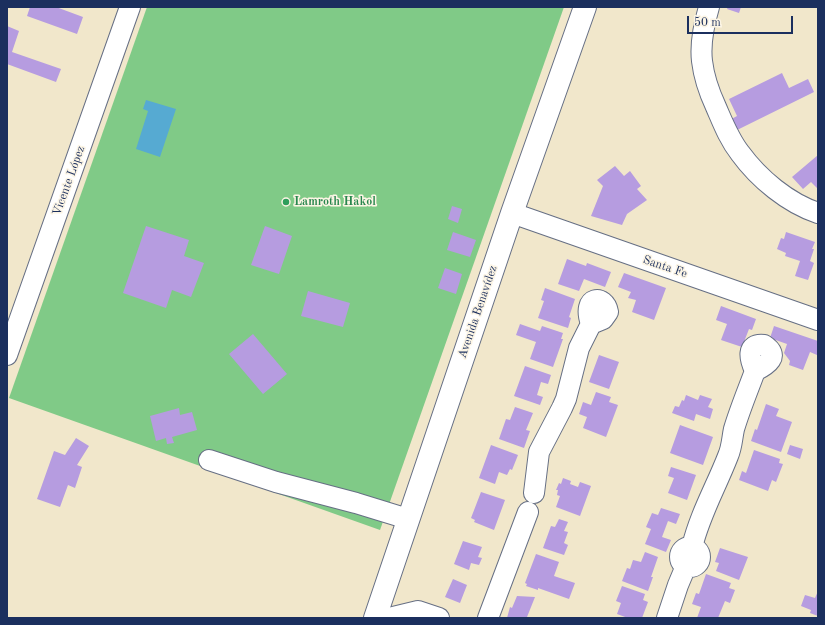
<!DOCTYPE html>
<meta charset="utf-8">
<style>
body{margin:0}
#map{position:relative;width:825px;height:625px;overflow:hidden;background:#f1e7cb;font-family:"Old Standard TT",serif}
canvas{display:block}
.frame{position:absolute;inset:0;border:8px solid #1b2f5e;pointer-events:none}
.scale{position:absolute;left:687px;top:16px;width:106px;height:18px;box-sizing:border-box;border:2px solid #1b2f5e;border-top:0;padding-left:5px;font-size:12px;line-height:14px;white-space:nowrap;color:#1b2f5e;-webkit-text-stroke:3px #fcf5e5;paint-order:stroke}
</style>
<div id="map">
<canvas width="825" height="625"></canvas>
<div class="frame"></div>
<div class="scale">50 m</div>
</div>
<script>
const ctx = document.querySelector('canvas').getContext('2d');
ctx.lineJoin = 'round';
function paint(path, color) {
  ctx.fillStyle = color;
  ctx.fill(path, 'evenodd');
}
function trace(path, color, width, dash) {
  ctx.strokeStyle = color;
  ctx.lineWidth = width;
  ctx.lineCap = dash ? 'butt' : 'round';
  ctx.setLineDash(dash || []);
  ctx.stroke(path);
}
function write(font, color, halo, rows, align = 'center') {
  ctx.font = font + ' "Old Standard TT",serif';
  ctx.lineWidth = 3;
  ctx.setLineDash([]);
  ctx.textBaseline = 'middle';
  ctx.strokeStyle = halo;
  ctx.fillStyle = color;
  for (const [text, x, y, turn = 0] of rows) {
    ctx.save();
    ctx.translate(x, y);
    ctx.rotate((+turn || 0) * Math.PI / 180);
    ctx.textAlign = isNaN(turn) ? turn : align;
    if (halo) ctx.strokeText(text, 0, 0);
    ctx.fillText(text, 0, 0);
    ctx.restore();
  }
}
paint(new Path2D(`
 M147 7H564L380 530 9 398Z`), '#80ca87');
paint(new Path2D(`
 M146 100 176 109 160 157 136 149 148 111 143 109Z`), '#56aad2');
paint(new Path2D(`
 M30 7H56L83 17 77 34 27 16Z
 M728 7H741L739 13 727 9Z
 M7 26 19 31 12 52 61 69 56 82 7 64Z
 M782 73 789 88 808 79 814 92 731 133 726 122 737 116 729 99Z
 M818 155V189L811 182 803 189 792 177Z
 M615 166 624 176 630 171 641 186 637 189 647 200 627 214 622 225 591 216 603 186 597 180Z
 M452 206 462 209 458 223 448 219Z
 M146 226 189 240 184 256 204 263 191 297 172 290 166 308 123 293Z
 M265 226 292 236 279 274 251 265Z
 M453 232 476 240 470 257 447 250Z
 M786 232 815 242 812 249H814L810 261 814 263 808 280 795 276 800 261 785 256 786 253 777 249 781 238 784 239Z
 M567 259 586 266 587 263 611 272 605 287 584 279 579 291 558 284Z
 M445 268 462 274 456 294 438 288Z
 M624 273 666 288 654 320 632 312 636 300 628 298 631 292 618 287Z
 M545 288 575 299 569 317 571 318 568 328 538 318 544 301 541 300Z
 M308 291 350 303 343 327 301 316Z
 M721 306 756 319 752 330 749 329 742 347 721 340 727 324 716 320Z
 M520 324 540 331 542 326 563 333 561 339H563L553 367 530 359 536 342 516 335Z
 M774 326 818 341V351L817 355 810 352 803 370 789 365 790 361 784 353 787 344 770 338Z
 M253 334 287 374 263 394 229 354Z
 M599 355 619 362 609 389 589 382Z
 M525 366 551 375 548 384 541 382 537 395 543 397 540 405 514 396Z
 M596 392 611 397 609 402 618 405 606 437 583 428 587 417 579 414 583 402 591 405Z
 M686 395 698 400 700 395 712 399 708 407 713 409 710 419 696 414 694 421 672 413 675 406 679 407 682 400 684 401Z
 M766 404 779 409 776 416 792 422 781 452 751 441 755 429 757 430Z
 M515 407 533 413 526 430 530 431 524 448 499 439 506 419 510 420Z
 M179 408 180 415 192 412 197 430 172 437 174 443 167 444 166 438 156 441 150 416Z
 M680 425 713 437 703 465 670 453Z
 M76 438 89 446 77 465 82 467 75 488 68 485 60 507 37 499 54 451 65 455Z
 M491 445 518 455 512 470 510 469 507 475 499 472 495 484 479 478Z
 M790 445 803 449 800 459 787 454Z
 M754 450 780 459 779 463 783 464 776 482 772 480 768 491 739 480 742 471 746 473Z
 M671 467 696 475 687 500 668 493 674 478 668 476Z
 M563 478 571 481 570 484 578 487 580 482 591 486 580 516 556 507 560 496 557 495 558 490H556L559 483 561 484Z
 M481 492 505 500 494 530 474 522 475 520 471 518Z
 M661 508 680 514 676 524 668 521 662 537 671 540 666 552 645 544 651 529 646 527 652 513 658 515Z
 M559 519 568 522 564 531 568 532 564 543 568 545 564 555 543 548 551 526 555 527Z
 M463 541 482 547 478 557 482 558 479 565 471 563 469 570 454 564Z
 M720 548 748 557 739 580 716 571 719 563 715 562Z
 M645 552 658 557 651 577H653L648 591 622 581 627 568 630 569 633 560 641 562Z
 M536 554 559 562 554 576 575 583 569 599 538 588V590L526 586 527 584 525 583Z
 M706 574 731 583 729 588 735 590 730 603 725 601 718 618H697L701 607 692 604 696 593 699 594Z
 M453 579 467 585 460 603 445 597Z
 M622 586 645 594 643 600 648 602 642 618H628L617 614 621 603 616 601Z
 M818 591V616L810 613 811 610 801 606 805 595 815 598Z
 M517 596 535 597 527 617 530 618H507L510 607 512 608Z`), '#b69ce0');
const minor = new Path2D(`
 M709 7C704 24 700 44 702 61 704 78 709 92 716 107 723 123 729 139 740 153 759 179 788 203 818 213
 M512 213 818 320
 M7 355 130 7
 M209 460 276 482 356 503 408 519
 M534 493 539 452 562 408 566 399 579 348 591 324 603 319 608 312C605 294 581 295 591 324
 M692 547C700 514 716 487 728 456 732 447 732 438 734 429 740 409 748 390 755 371 767 365 781 356 764 345 745 343 750 360 755 371
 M680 557a10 10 0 1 1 20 0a10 10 0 1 1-20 0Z
 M389 618 418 611 439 618
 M488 618 528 512
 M667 618 678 585 686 566`);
const major = new Path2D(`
 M375 618 512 213 585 7`);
trace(minor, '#666f84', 22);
trace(major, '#666f84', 24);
trace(minor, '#fff', 20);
trace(major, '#fff', 22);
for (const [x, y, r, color] of [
 [286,202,4,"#2e9e5b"]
]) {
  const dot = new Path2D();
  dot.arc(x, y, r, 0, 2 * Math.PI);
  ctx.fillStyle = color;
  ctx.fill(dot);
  trace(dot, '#fcf5e5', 1.5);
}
write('12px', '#1b2f5e', '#fcf5e5', [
 ["Vicente López",69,181,-70],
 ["Santa Fe",665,267,19],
 ["Avenida Benavídez",478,312,-71]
]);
write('bold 12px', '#27864d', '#fcf5e5', [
 ["Lamroth Hakol",294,202]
], 'left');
</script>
